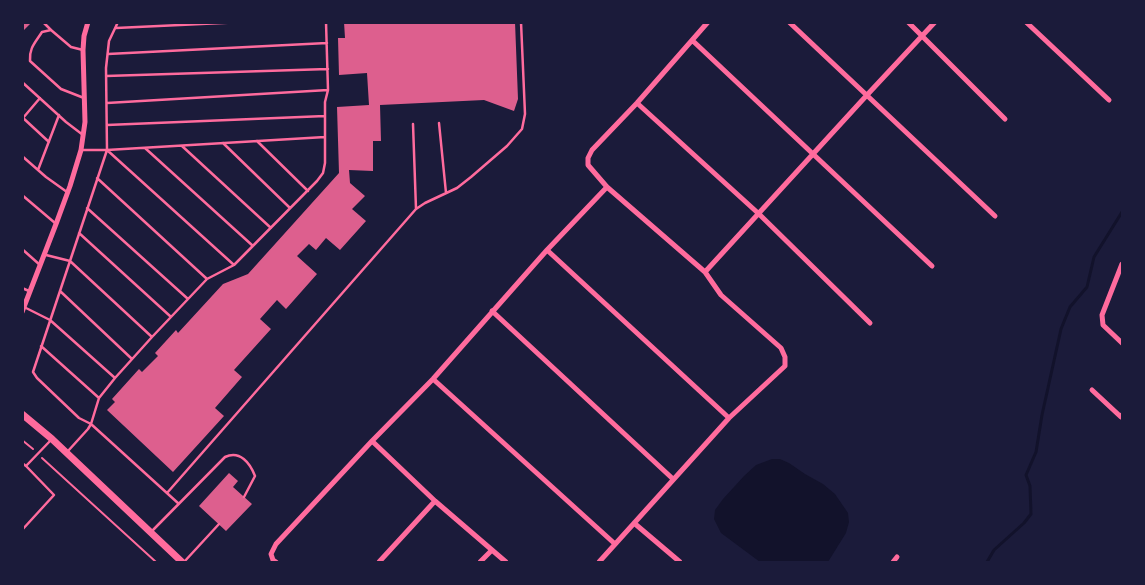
<!DOCTYPE html>
<style>
body{margin:0}
#map{position:relative;width:1145px;height:585px;overflow:hidden;background:#1b1b3a;font-family:"Fira Sans",sans-serif}
canvas{display:block}
.frame{position:absolute;inset:0;border:24px solid #1b1b3a;pointer-events:none}
</style>
<div id="map">
<canvas width="1145" height="585"></canvas>
<div class="frame"></div>
</div>
<script>
const ctx = document.querySelector('canvas').getContext('2d');
ctx.lineJoin = 'round';
function paint(path, color) {
  ctx.fillStyle = color;
  ctx.fill(path, 'evenodd');
}
function trace(path, color, width, dash) {
  ctx.strokeStyle = color;
  ctx.lineWidth = width;
  ctx.lineCap = dash ? 'butt' : 'round';
  ctx.setLineDash(dash || []);
  ctx.stroke(path);
}
paint(new Path2D(`
 M772 459H780L789 463 805 474 823 484 835 494 848 513 849 522 846 533 828 562H760L721 533 714 519 715 510 723 499 744 476 756 465Z`), '#12122b');
trace(new Path2D(`
 M987 562 994 550 1024 523 1031 514 1030 486 1026 475 1036 452 1042 415 1061 329 1070 307 1087 287 1094 257 1122 212`), '#12122b', 3);
paint(new Path2D(`
 M22 22H28L30 24 22 32Z
 M344 22H515L518 99 514 111 484 100 380 105 381 141H373V171L349 170 350 183 365 196 352 209 366 221 340 250 326 238 316 250 309 244 297 256 317 274 286 309 277 300 260 319 271 329 234 370 242 377 215 408 224 416 173 472 107 410 115 402 112 399 139 369 142 372 158 356 155 353 176 330 178 333 223 284 248 274 339 173 337 107 369 105 367 73 339 75 338 38H345Z
 M229 473 238 481 233 487 252 504 226 531 199 506Z`), '#dd5f8e');
trace(new Path2D(`
 M22 440 33 449
 M42 458 156 562`), '#ff6b9d', 2);
trace(new Path2D(`
 M43 22 51 30
 M118 22 109 41 106 68 107 150 33 372 37 378 79 418 91 424 179 504
 M116 28 244 22
 M83 50 71 47 51 30 42 32C35 43 29 48 30 61L61 89 84 98
 M108 54 327 43
 M106 76 328 69
 M22 82 66 122 83 135
 M107 103 328 90
 M22 117 49 142
 M23 118 40 98
 M439 123 446 193
 M413 124 416 209
 M107 125 325 116
 M257 141 308 191
 M223 143 290 208
 M182 146 271 228
 M145 148 253 246
 M82 150H107L325 137
 M107 150 234 265
 M22 156 46 177 67 192
 M38 170 59 115
 M97 178 207 279
 M22 195 55 223
 M87 208 188 299
 M79 233 170 316
 M22 249 40 265
 M46 255 70 261 152 337
 M22 288 29 291
 M60 291 132 359
 M24 307 50 320 115 378
 M41 346 99 398
 M68 451 88 429 91 424 99 398 115 378 152 337 207 279 234 265 317 181 323 173 325 163V102L328 90 326 22
 M22 463 26 466 51 440
 M167 493 416 209 425 203 457 188 471 177 507 146 522 129 525 114 521 22
 M22 530 54 495 26 466
 M152 531 225 457C240 450 250 463 255 476L244 497
 M184 562 219 524`), '#ff6b9d', 2.5);
trace(new Path2D(`
 M789 22 995 216
 M908 22 1005 119
 M1026 22 1109 100
 M693 41 932 266
 M637 103 759 214 870 323
 M547 250 729 418
 M1122 264 1102 315 1103 325 1122 343
 M705 272 867 95 935 22
 M492 311 673 479
 M22 312 56 224 70 186 81 150 85 122 83 50 84 36 88 22
 M433 379 615 544
 M1092 390 1121 417 1122 415
 M372 441 435 501 492 550 506 562
 M634 523 680 562
 M276 562 273 560 271 554 276 544 372 441 433 379 547 250 607 187
 M379 562 435 501
 M480 562 492 550
 M599 562 729 418 785 366V357L781 348 721 295 705 272 607 187 588 165V158L592 150 637 103 708 22
 M893 562 897 557`), '#ff6b9d', 5);
trace(new Path2D(`
 M22 414 52 439 182 562`), '#ff6b9d', 7);
</script>
